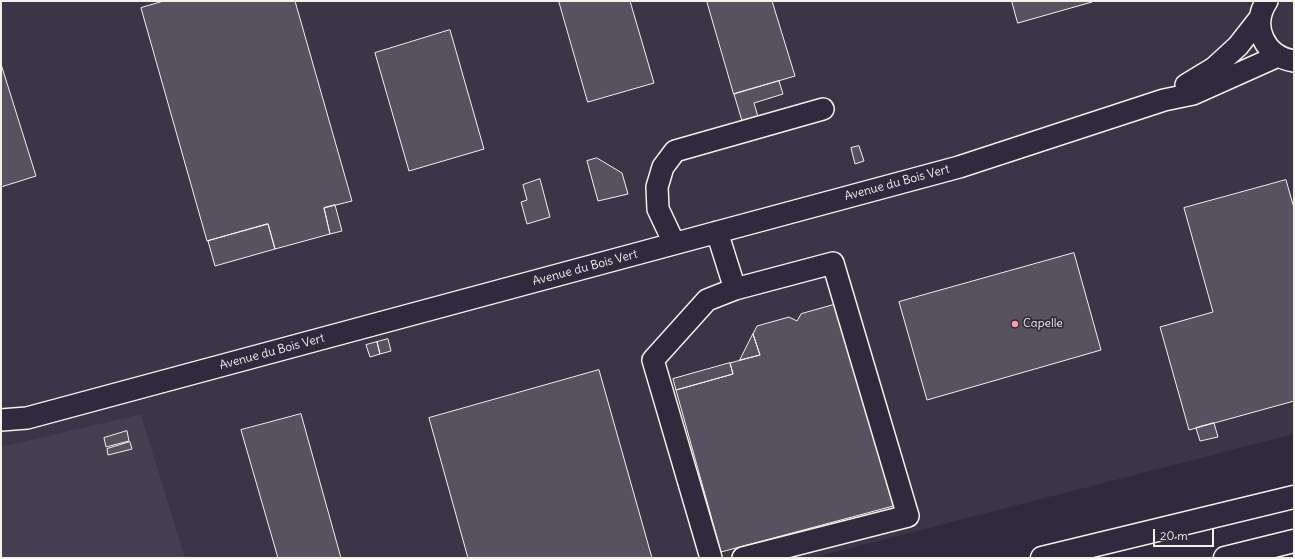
<!DOCTYPE html>
<style>
body{margin:0}
#map{position:relative;width:1295px;height:559px;overflow:hidden;background:#2f2a3d;font-family:Delius,sans-serif}
canvas{display:block}
.frame{position:absolute;inset:0;border:2px solid #f4f1e8;pointer-events:none}
.scale{position:absolute;left:1153px;top:529px;width:61px;height:18px;box-sizing:border-box;border:2px solid #f4f1e8;border-top:0;padding-left:5px;font-size:12px;line-height:14px;white-space:nowrap;color:#f4f1e8;-webkit-text-stroke:3px #2f2a3d;paint-order:stroke}
</style>
<div id="map">
<canvas width="1295" height="559"></canvas>
<div class="frame"></div>
<div class="scale">20 m</div>
</div>
<script>
const ctx = document.querySelector('canvas').getContext('2d');
ctx.lineJoin = 'round';
function paint(path, color) {
  ctx.fillStyle = color;
  ctx.fill(path, 'evenodd');
}
function trace(path, color, width, dash) {
  ctx.strokeStyle = color;
  ctx.lineWidth = width;
  ctx.lineCap = dash ? 'butt' : 'round';
  ctx.setLineDash(dash || []);
  ctx.stroke(path);
}
function write(font, color, halo, rows, align = 'center') {
  ctx.font = font + ' Delius,sans-serif';
  ctx.lineWidth = 3.5;
  ctx.setLineDash([]);
  ctx.textBaseline = 'middle';
  ctx.strokeStyle = halo;
  ctx.fillStyle = color;
  for (const [text, x, y, turn = 0] of rows) {
    ctx.save();
    ctx.translate(x, y);
    ctx.rotate((+turn || 0) * Math.PI / 180);
    ctx.textAlign = isNaN(turn) ? turn : align;
    if (halo) ctx.strokeText(text, 0, 0);
    ctx.fillText(text, 0, 0);
    ctx.restore();
  }
}
paint(new Path2D(`
 M1 1H1294V434L812 558H185L141 414 9 445 1 446Z`), '#3b3647');
paint(new Path2D(`
 M141 414 185 558H1V446L9 445Z`), '#454050');
const building = new Path2D(`
 M164 1H295L352 201 324 208 330 234 275 249 268 224 207 241 141 8Z
 M559 1H630L654 83 588 102Z
 M707 1H772L795 76 734 94Z
 M1012 1H1091L1092 2 1018 23Z
 M450 30 484 149 409 171 375 53Z
 M1 64 36 176 1 187Z
 M779 81 783 94 754 103 758 117 742 121 734 94Z
 M859 146 864 161 855 164 851 148Z
 M597 158 622 173 628 194 598 201 587 161Z
 M540 179 550 217 527 224 521 202 527 200 523 185Z
 M1286 180 1294 208V401L1189 430 1160 327 1213 312 1184 208Z
 M335 205 342 231 330 234 324 208Z
 M268 224 275 249 215 266 208 241Z
 M1074 253 1101 350 927 400 899 302Z
 M833 305 842 310 897 505 721 552 676 390 733 374 730 363 760 355 753 334 757 326 789 317 797 321 801 314Z
 M753 334 760 355 740 360Z
 M388 339 391 351 380 354 377 342Z
 M377 342 380 354 370 357 366 345Z
 M730 363 733 374 676 390 673 379Z
 M599 370 652 558H468L429 418Z
 M301 414 341 558H278L241 430Z
 M1214 423 1218 437 1200 441 1196 428Z
 M127 431 129 441 106 447 104 438Z
 M130 442 132 449 108 455 107 449Z`);
paint(building, '#56525f');
trace(building, '#f4f1e8', 1);
const minor = new Path2D(`
 M1267 1C1250 26 1265 57 1294 61
 M1186 85 1214 68 1238 46 1260 18
 M717 232 735 289
 M674 243 658 209 657 187 663 167 675 151 823 109
 M1 420 27 418 959 167 1164 100 1193 94 1278 56
 M711 558 653 360 707 300 735 289 833 263 908 516 743 558`);
const highway = new Path2D(`
 M1042 558 1294 497
 M1225 558 1294 541`);
trace(minor, '#f4f1e8', 24);
trace(highway, '#f4f1e8', 25);
trace(minor, '#2f2a3d', 21);
trace(highway, '#2f2a3d', 22);
for (const [x, y, r, color] of [
 [1015,324,4,"#ff9aa2"]
]) {
  const dot = new Path2D();
  dot.arc(x, y, r, 0, 2 * Math.PI);
  ctx.fillStyle = color;
  ctx.fill(dot);
  trace(dot, '#2f2a3d', 1.5);
}
write('12px', '#f4f1e8', '#2f2a3d', [
 ["Avenue du Bois Vert",897,183,-15],
 ["Avenue du Bois Vert",585,268,-15],
 ["Avenue du Bois Vert",272,352,-15]
]);
write('12px', '#f4f1e8', '#2f2a3d', [
 ["Capelle",1023,324]
], 'left');
</script>
